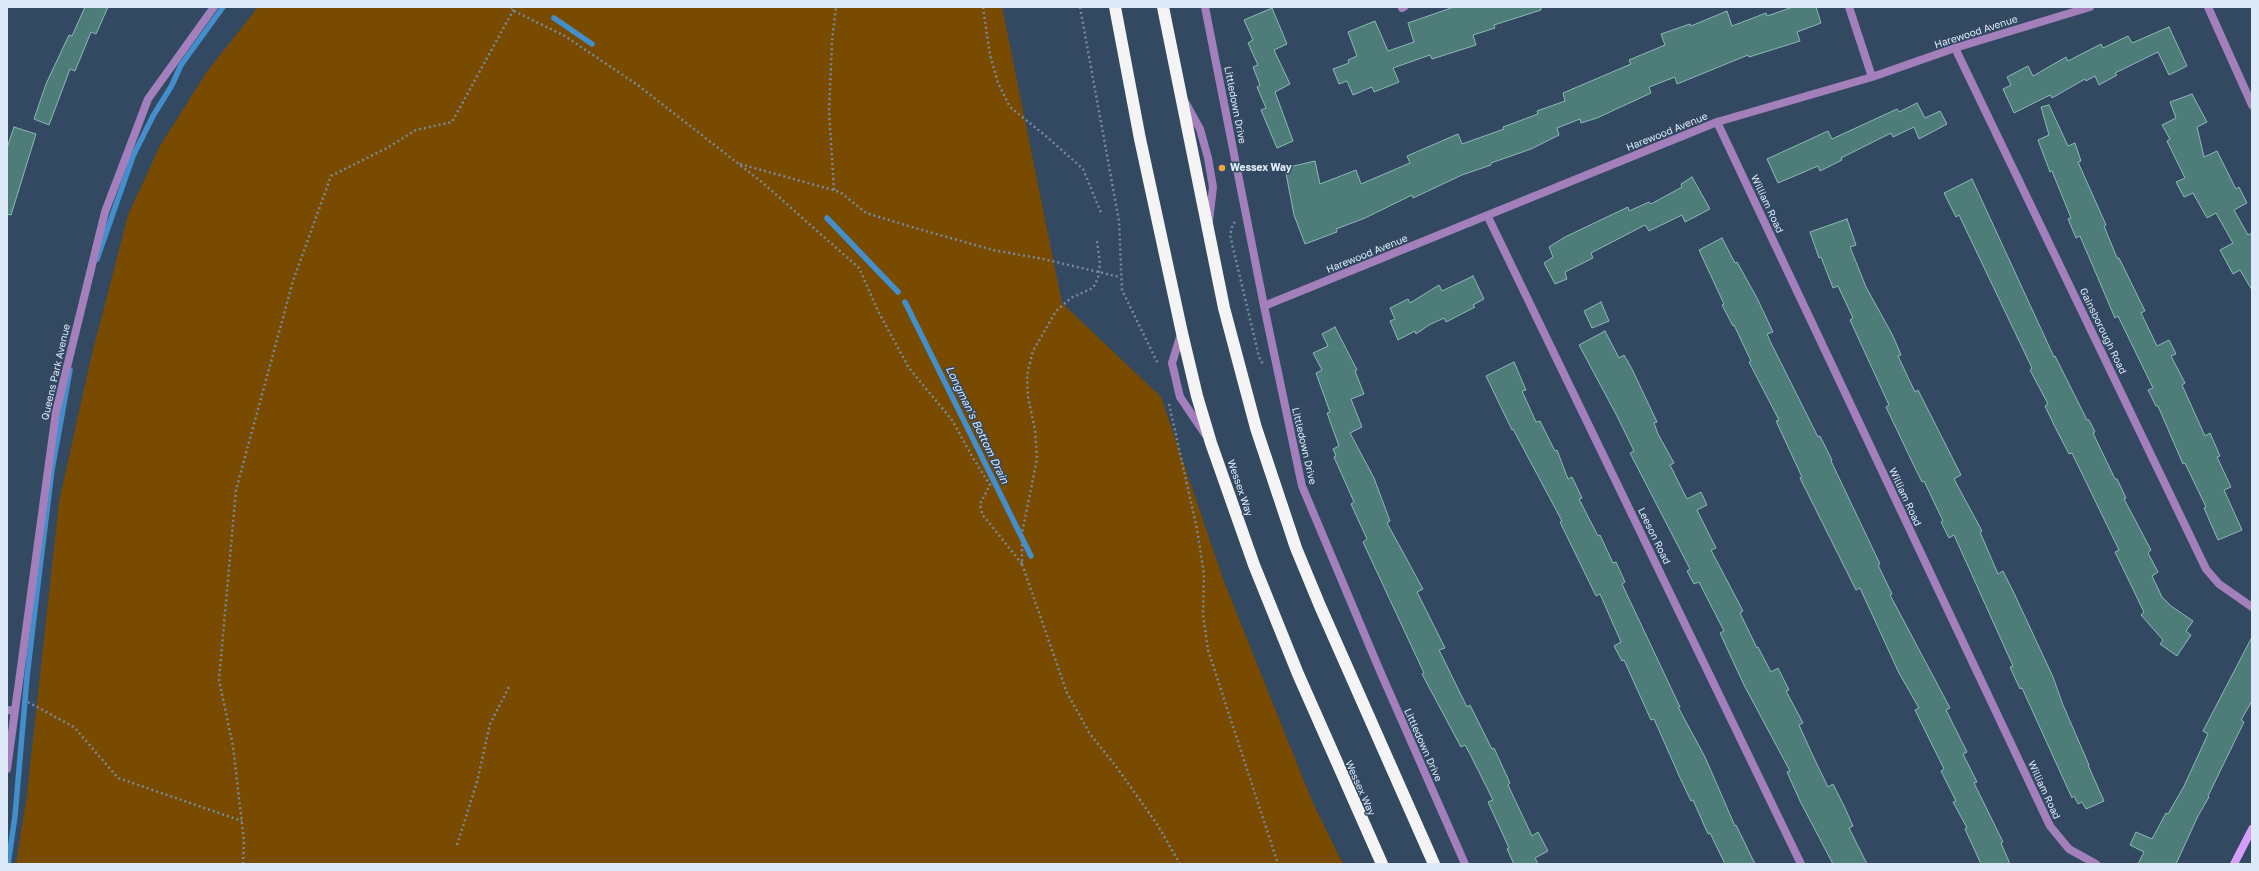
<!DOCTYPE html>
<style>
body{margin:0}
#map{position:relative;width:2259px;height:871px;overflow:hidden;background:#334962;font-family:"Golos Text",sans-serif}
canvas{display:block}
.frame{position:absolute;inset:0;border:8px solid #dceaf9;pointer-events:none}
</style>
<div id="map">
<canvas width="2259" height="871"></canvas>
<div class="frame"></div>
</div>
<script>
const g = document.querySelector('canvas').getContext('2d');
g.lineJoin = 'round';
function fillPath(path, color) { g.fillStyle = color; g.fill(path, 'evenodd'); }
const shape = rows => new Path2D(rows.map(r => 'M' + r).join(''));
function strokePath(path, color, width, dash) { g.strokeStyle = color; g.lineWidth = width; g.lineCap = dash ? 'butt' : 'round'; g.setLineDash(dash || []); g.stroke(path); }
function write(font, color, halo, rows, align = 'center') {
  g.font = font + ' "Golos Text",sans-serif'; g.lineWidth = 3; g.setLineDash([]); g.textBaseline = 'middle'; g.strokeStyle = halo; g.fillStyle = color; for (const [text, x, y, turn = 0] of rows) {
    g.save(); g.translate(x, y); g.rotate((+turn || 0) * Math.PI / 180); g.textAlign = isNaN(turn) ? turn : align; if (halo) g.strokeText(text, 0, 0); g.fillText(text, 0, 0); g.restore();
  }
}
fillPath(shape([
 [258,7,1002,7,1062,303,1161,397,1223,579,1312,801,1343,864,16,864,27,795,59,502,90,362,128,215,160,146,206,73]
]), '#784b00');
strokePath(shape([
 [554,18,592,44],
 [827,218,898,292],
 [97,259,133,156,153,116,172,85,181,65,223,7],
 [905,302,1031,556],
 [8,864,15,816,27,677,37,592,52,470,70,370]
]), '#428fcc', 5.5);
const building = shape([
 [85,7,108,7,96,34,91,32,75,71,70,69,49,125,34,119,46,84,69,35,72,36,85,7],
 [1454,7,1541,7,1541,10,1494,25,1495,28,1473,35,1476,45,1432,59,1430,55,1393,68,1399,82,1374,92,1372,87,1353,95,1347,81,1339,84,1333,69,1349,63,1348,60,1357,56,1348,32,1375,21,1388,51,1414,42,1408,23,1454,7],
 [1793,7,1816,7,1821,23,1797,32,1800,41,1749,57,1748,55,1677,84,1675,77,1649,87,1651,93,1597,118,1581,123,1580,119,1557,128,1559,135,1531,149,1491,163,1491,165,1462,175,1413,198,1412,195,1365,218,1336,229,1337,232,1305,244,1294,215,1285,168,1315,161,1320,184,1356,170,1361,184,1410,163,1407,156,1458,134,1462,144,1504,129,1503,127,1538,114,1537,111,1565,101,1563,93,1631,64,1629,60,1665,45,1661,34,1690,24,1691,26,1727,11,1732,26,1766,13,1767,16,1793,7],
 [1272,8,1287,44,1274,50,1290,84,1275,92,1293,141,1277,148,1261,110,1266,108,1257,87,1260,85,1253,67,1258,65,1248,43,1253,40,1244,20,1272,8],
 [2169,27,2187,66,2169,75,2158,52,2115,73,2117,75,2099,85,2095,76,2086,81,2085,79,2052,98,2050,95,2014,113,2003,89,2011,85,2007,77,2028,66,2033,76,2066,57,2068,61,2101,44,2103,48,2128,36,2132,43,2169,27],
 [2192,94,2207,122,2197,127,2204,157,2217,151,2236,189,2239,187,2247,203,2234,210,2248,235,2252,233,2252,290,2240,270,2233,274,2220,250,2233,243,2216,213,2207,218,2193,193,2184,197,2176,182,2185,178,2167,141,2170,139,2162,125,2176,118,2170,102,2192,94],
 [1917,103,1925,118,1940,111,1947,124,1919,139,1914,127,1893,137,1891,133,1841,158,1842,160,1820,171,1818,166,1778,183,1767,159,1828,131,1832,139,1897,109,1899,112,1917,103],
 [2049,105,2068,146,2075,143,2081,161,2078,162,2106,225,2104,226,2117,258,2119,258,2145,311,2141,313,2157,346,2169,340,2176,354,2171,356,2185,383,2182,385,2205,436,2210,433,2220,456,2217,457,2231,487,2224,490,2242,530,2218,540,2204,508,2206,507,2185,463,2183,464,2158,406,2156,406,2148,390,2153,388,2118,316,2115,318,2080,236,2076,238,2068,219,2071,218,2052,171,2050,172,2038,140,2049,135,2041,107,2049,105],
 [14,127,36,134,11,215,7,214,7,148,14,127],
 [1692,177,1710,209,1685,222,1682,215,1649,231,1645,225,1591,253,1593,258,1565,272,1567,279,1555,284,1544,263,1553,257,1549,247,1565,237,1628,207,1629,211,1649,202,1651,204,1682,187,1681,184,1692,177],
 [1972,179,2054,357,2055,356,2087,420,2089,420,2095,432,2093,433,2115,479,2117,479,2126,498,2124,499,2151,550,2148,553,2158,572,2152,576,2162,597,2171,606,2193,621,2186,631,2191,635,2177,656,2160,644,2163,640,2141,615,2144,612,2115,552,2119,550,2072,453,2069,454,2055,427,2045,406,2048,404,2030,370,2032,368,1959,215,1956,217,1944,193,1972,179],
 [1847,219,1856,245,1850,247,1866,287,1893,336,1901,355,1898,356,1915,392,1918,390,1961,475,1954,479,1982,531,1980,532,1998,574,2003,571,2013,591,2053,677,2063,705,2089,765,2088,765,2104,801,2086,809,2082,802,2078,804,2074,796,2072,798,2022,688,2020,689,2010,667,2013,666,1954,535,1949,538,1941,522,1943,521,1924,481,1922,482,1916,470,1886,407,1889,405,1850,320,1853,318,1838,286,1833,288,1821,257,1819,258,1810,232,1847,219],
 [1722,238,1735,263,1737,262,1757,298,1773,332,1767,334,1771,343,1818,437,1820,436,1832,460,1831,461,1880,564,1878,565,1892,594,1890,595,1950,708,1946,710,1967,752,1963,754,1977,782,1974,783,2003,842,2001,843,2010,864,1981,864,1965,829,1967,828,1953,802,1956,801,1941,771,1944,769,1915,710,1919,708,1899,673,1860,588,1856,590,1800,478,1802,477,1776,421,1779,420,1749,362,1751,361,1734,325,1733,326,1722,305,1724,304,1699,250,1722,238],
 [1473,276,1484,299,1473,305,1475,307,1446,322,1444,318,1429,325,1416,334,1415,331,1398,340,1390,321,1395,319,1390,308,1408,299,1410,303,1439,285,1442,291,1473,276],
 [1601,302,1609,321,1592,328,1584,311,1601,302],
 [1335,327,1357,370,1355,371,1364,394,1351,399,1362,427,1350,433,1374,478,1390,521,1387,523,1423,589,1417,592,1445,648,1439,650,1467,707,1470,705,1492,749,1494,748,1510,783,1508,785,1532,836,1538,832,1548,851,1535,858,1538,864,1514,864,1507,849,1509,848,1488,802,1493,800,1470,754,1465,745,1461,747,1422,674,1424,673,1363,542,1367,539,1351,504,1354,502,1334,457,1336,456,1333,449,1339,446,1327,413,1330,412,1316,373,1322,370,1313,353,1328,346,1322,334,1335,327],
 [1605,331,1619,358,1624,355,1632,369,1657,422,1654,423,1658,434,1674,463,1670,465,1687,499,1701,492,1707,505,1697,510,1716,548,1711,550,1743,611,1740,613,1757,648,1758,647,1771,672,1778,668,1789,690,1786,691,1803,723,1799,725,1813,756,1828,787,1833,784,1845,808,1853,826,1849,828,1867,864,1833,864,1800,801,1787,772,1790,771,1744,685,1720,633,1724,631,1699,582,1694,584,1687,571,1690,569,1630,453,1634,451,1617,416,1579,345,1605,331],
 [1514,362,1526,390,1522,391,1536,422,1540,421,1555,451,1557,450,1568,479,1572,477,1582,498,1579,499,1598,536,1600,535,1613,563,1616,562,1625,582,1622,584,1680,707,1678,707,1705,757,1735,826,1736,825,1755,864,1725,864,1710,833,1708,834,1693,800,1691,801,1681,780,1654,719,1651,720,1624,660,1622,661,1614,646,1621,642,1600,594,1596,596,1560,522,1562,521,1513,429,1512,430,1486,376,1514,362],
 [2252,637,2252,701,2241,720,2244,722,2208,796,2209,797,2198,816,2176,864,2138,864,2144,852,2130,845,2136,832,2152,839,2166,813,2168,814,2184,786,2208,734,2203,731,2252,637]
]);
fillPath(building, '#4e7c79');
strokePath(building, '#8bbab7', 1);
strokePath(shape([
 [511,7,514,11,565,36,639,86,763,183,859,268,878,311,909,368,952,420,973,458,990,485,980,504,982,514,1022,564],
 [983,7,990,55,998,83,1010,107,1047,137,1083,169,1102,215],
 [1080,7,1119,221,1122,290,1158,364],
 [740,164,840,192,866,213,915,228,993,250,1043,259,1120,277],
 [834,190,829,111,832,41,836,7],
 [1235,222,1233,224,1230,235,1259,357,1264,366],
 [1097,241,1100,264,1098,278,1093,288,1071,298,1056,311,1033,351,1027,375,1028,397,1035,430,1037,459,1022,533,1022,564,1067,693,1090,734,1115,765,1157,824,1180,864],
 [1169,404,1197,529,1204,574,1203,615,1208,650,1278,864],
 [28,702,74,727,118,778,242,821],
 [457,845,477,782,490,724,509,687],
 [243,864,244,841,233,746,219,680,236,490,293,281,331,176,387,148,416,130,452,122,515,7]
]), '#76899e', 2.5, [2, 3]);
strokePath(shape([
 [1185,102,1200,129,1208,158,1213,187,1209,221],
 [1181,334,1172,363,1180,397,1205,434]
]), '#a380bb', 8);
strokePath(shape([
 [1205,7,1264,306,1302,486,1380,671,1465,864],
 [1849,7,1872,77],
 [2208,7,2252,105],
 [1402,8,1404,7],
 [1955,48,2206,569,2219,584,2252,607],
 [1717,122,2050,826,2069,849,2096,864],
 [1488,217,1801,864],
 [1264,306,1717,122,1872,77,1955,48,2090,7],
 [7,710,15,711],
 [7,769,56,412,105,212,148,99,214,7]
]), '#a380bb', 8);
strokePath(shape([
 [2234,864,2252,829]
]), '#d79dfc', 8);
strokePath(shape([
 [1115,7,1140,139,1182,333,1197,396,1211,443,1254,565,1298,674,1382,864],
 [1163,7,1224,308,1256,428,1296,548,1320,606,1434,864]
]), '#f4f4f4', 12);
for (const [x, y, r, color] of [
 [1222,168,4,"#f0a63f"]
]) { const dot = new Path2D(); dot.arc(x, y, r, 0, 2 * Math.PI); g.fillStyle = color; g.fill(dot); strokePath(dot, '#334962', 1.5); }
write('10px', '#dceaf9', '#334962', [
 ["Harewood Avenue",1976,32,-18],
 ["Littledown Drive",1235,105,79],
 ["Harewood Avenue",1667,132,-22],
 ["William Road",1767,204,65],
 ["Harewood Avenue",1367,254,-22],
 ["Gainsborough Road",2103,331,64],
 ["Queens Park Avenue",56,372,-77],
 ["Littledown Drive",1304,446,77],
 ["Wessex Way",1240,488,71],
 ["William Road",1905,497,65],
 ["Leeson Road",1654,536,64],
 ["Littledown Drive",1423,745,66],
 ["Wessex Way",1360,788,66],
 ["William Road",2044,790,65]
]);
write('bold 10px', '#dceaf9', '#334962', [
 ["Wessex Way",1230,168]
], 'left');
write('italic 11px', '#d2e5fb', '#334962', [
 ["Longman's Bottom Drain",977,425,64]
]);
</script>
